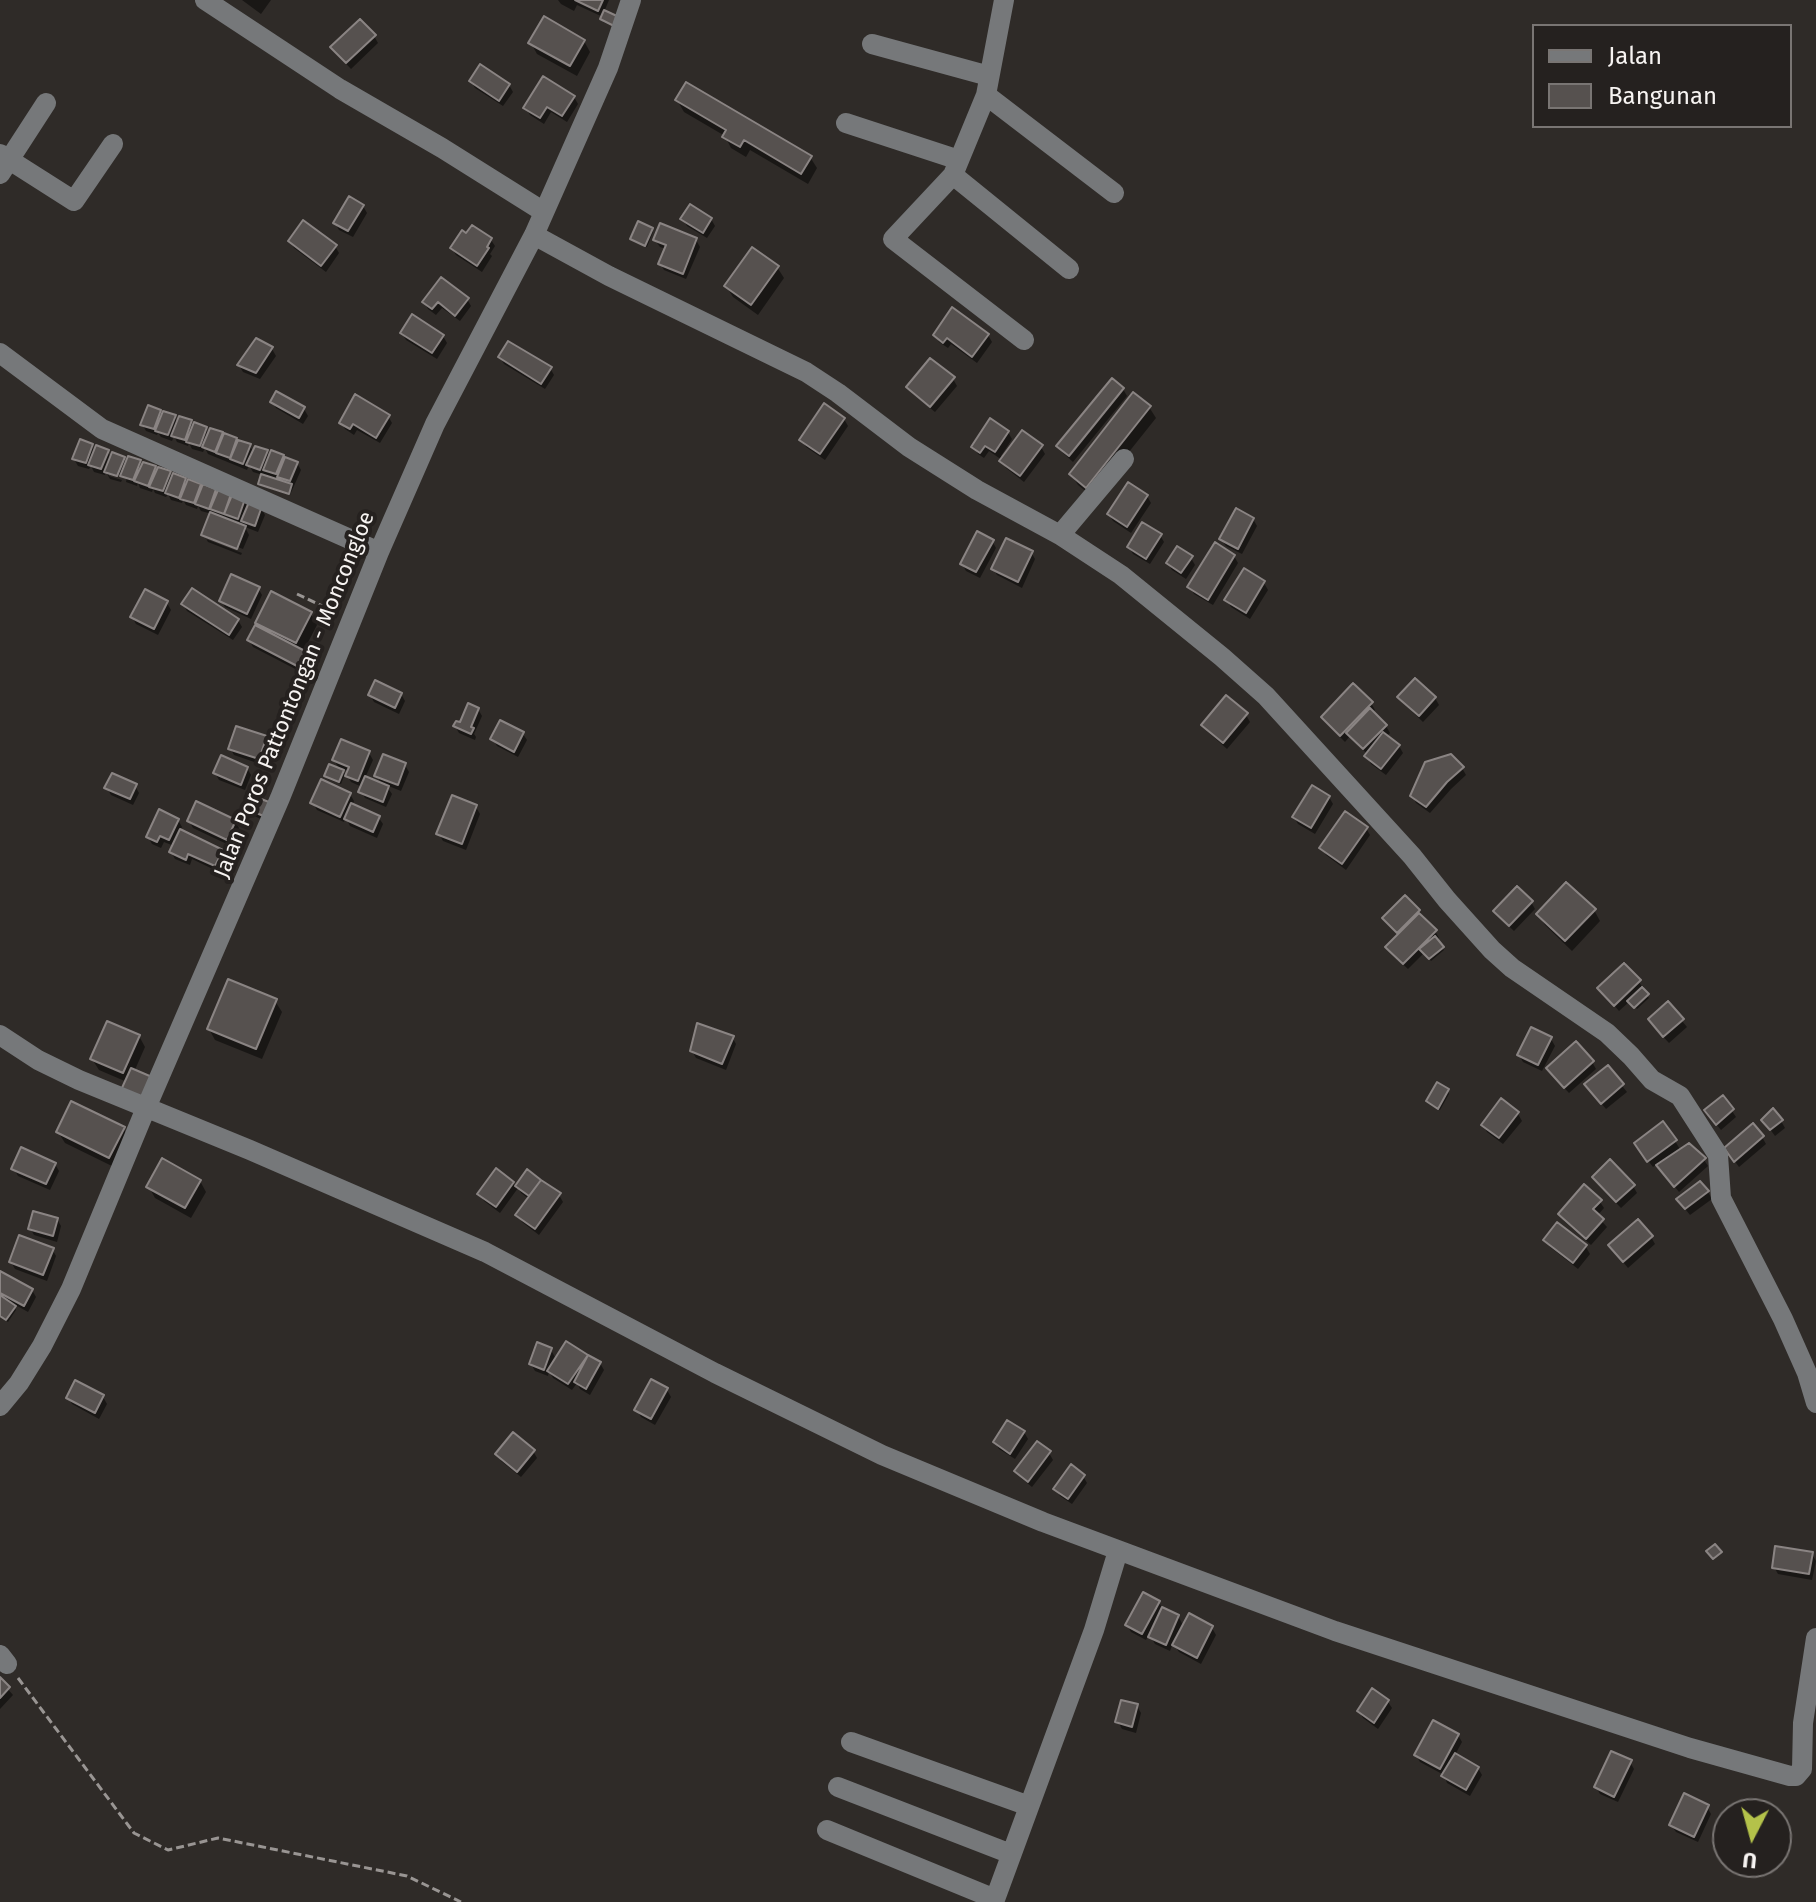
<!DOCTYPE html>
<style>
body{margin:0}
#map{position:relative;width:1816px;height:1902px;overflow:hidden;background:#2f2b28;font-family:"Fira Sans",sans-serif}
canvas{display:block}
.legend{position:absolute;left:1532px;top:24px;width:260px;height:104px;box-sizing:border-box;background:#25211f;border:2px solid #797573;margin:0;padding:10px 14px;list-style:none;font-size:24px;color:#f7f4f2}
.legend li{display:flex;align-items:center;gap:16px;height:40px}
.legend b{width:40px;border:2px solid #797573}
.north{position:absolute;left:1712px;top:1798px;width:80px;height:80px;box-sizing:border-box;background:#25211f;border:2px solid #797573;border-radius:50%;rotate:186deg;font-size:22px;font-weight:700;line-height:32px;text-align:center;color:#f7f4f2}
.north::after{content:'';display:block;margin:auto;width:28px;height:36px;background:#b4c24a;clip-path:polygon(50% 0,100% 100%,50% 72%,0 100%)}
</style>
<div id="map">
<canvas width="1816" height="1902"></canvas>
<ul class="legend">
<li><b style="height:10px;background:#76787a"></b>Jalan</li>
<li><b style="height:22px;background:#56514f"></b>Bangunan</li>
</ul>
<div class="north">U</div>
</div>
<script>
const g = document.querySelector('canvas').getContext('2d');
g.lineJoin = 'round';
function fillPath(path, color) { g.fillStyle = color; g.fill(path, 'evenodd'); }
const shape = rows => new Path2D(rows.map(r => 'M' + r).join(''));
function strokePath(path, color, width, dash) { g.strokeStyle = color; g.lineWidth = width; g.lineCap = dash ? 'butt' : 'round'; g.setLineDash(dash || []); g.stroke(path); }
function write(font, color, halo, rows, align = 'center') {
  g.font = font + ' "Fira Sans",sans-serif'; g.lineWidth = 8; g.setLineDash([]); g.textBaseline = 'middle'; g.strokeStyle = halo; g.fillStyle = color; for (const [text, x, y, turn = 0] of rows) {
    g.save(); g.translate(x, y); g.rotate((+turn || 0) * Math.PI / 180); g.textAlign = isNaN(turn) ? turn : align; if (halo) g.strokeText(text, 0, 0); g.fillText(text, 0, 0); g.restore();
  }
}
fillPath(shape([
 [242,0,271,0,261,14],
 [558,0,609,0,604,12,616,28,603,22,603,17,577,5,574,11,561,4],
 [374,36,378,43,351,69,337,54,333,47],
 [584,41,590,52,577,76,537,54,531,43],
 [471,81,509,85,513,92,503,106,475,88],
 [574,97,578,104,567,122,551,112,544,124,530,115,526,108],
 [677,100,810,157,817,168,808,184,750,150,746,157,731,148,725,136,684,112],
 [363,206,367,213,353,237,339,230,335,223],
 [683,219,711,219,715,226,707,238,687,226],
 [652,229,653,232,647,247,634,242,632,239],
 [491,240,495,246,490,254,492,256,482,272,456,255,452,248],
 [655,240,696,240,700,247,686,279,664,270,660,263,666,249,660,247],
 [290,241,335,246,339,253,326,272,294,248],
 [777,267,784,278,758,315,733,297,726,286],
 [467,299,471,306,460,321,442,308,436,315,428,309,424,302],
 [402,333,443,336,447,343,437,359,406,340],
 [935,335,988,335,992,342,977,363,951,344,948,348,939,342],
 [272,349,276,356,260,379,243,372,239,365],
 [500,357,550,368,554,375,545,389,504,364],
 [953,379,957,386,935,412,913,394,909,387],
 [1123,389,1127,396,1073,462,1063,453,1059,446],
 [272,402,304,409,308,416,303,424,276,408],
 [1149,407,1156,418,1093,497,1078,485,1071,474],
 [160,411,163,416,175,417,178,423,191,422,194,427,206,428,209,434,221,434,224,439,236,440,237,442,250,446,254,453,266,452,270,458,282,456,285,461,297,463,301,470,290,495,262,486,261,484,263,475,253,472,249,465,247,470,208,454,205,448,203,452,192,449,189,443,188,446,177,442,174,436,172,441,161,437,158,433,157,435,146,431,142,424],
 [388,416,392,423,380,443,357,430,354,435,345,429,341,423],
 [844,419,848,426,825,460,806,447,802,440],
 [1008,432,1012,439,1001,456,1004,458,1041,447,1045,454,1024,482,1006,468,1002,460,989,451,984,458,978,454,974,447],
 [92,445,95,452,107,451,111,458,124,458,127,464,139,462,142,467,154,468,157,473,169,473,173,479,185,479,188,485,200,485,203,491,215,491,218,496,219,492,244,501,249,509,261,508,265,515,258,532,245,527,249,535,243,549,206,535,206,539,242,553,241,555,208,542,204,535,212,514,201,511,198,506,197,509,186,505,183,500,182,503,171,500,168,494,166,497,155,493,153,489,152,492,140,488,138,483,137,486,126,482,127,477,109,471,109,476,122,480,121,482,110,479,106,472,105,475,94,472,91,466,89,469,78,466,74,459],
 [1147,496,1151,503,1131,533,1113,521,1109,514],
 [1253,519,1257,526,1242,554,1226,546,1221,539],
 [1160,535,1164,542,1150,564,1133,554,1129,547],
 [992,541,996,548,980,578,966,571,962,564],
 [1031,552,1035,559,1022,588,997,575,993,568],
 [1234,556,1238,563,1213,605,1194,594,1190,587],
 [1191,558,1195,565,1186,579,1172,570,1168,563],
 [1264,583,1268,590,1250,619,1231,607,1227,600],
 [258,588,262,595,251,619,225,607,221,600],
 [167,603,171,610,158,635,136,624,132,617],
 [183,604,238,620,242,627,233,640,187,611],
 [311,614,317,625,303,652,308,660,301,672,253,647,249,640,262,631,257,623],
 [401,694,405,701,399,714,374,702,370,695],
 [1400,698,1435,698,1439,705,1423,722,1404,704],
 [1371,703,1375,710,1372,713,1386,726,1390,733,1386,737,1399,746,1403,753,1386,775,1371,764,1367,757,1368,755,1350,736,1345,742,1327,724,1323,718],
 [478,709,482,716,474,734,476,737,475,740,459,733,455,726],
 [1246,715,1250,722,1227,749,1208,732,1204,725],
 [523,734,527,740,518,757,497,746,493,739],
 [266,738,270,745,263,765,234,755,230,748],
 [369,753,373,760,365,778,382,785,377,776,405,765,409,772,401,791,386,785,392,794,386,807,365,798,361,791,362,787,351,782,347,775,349,772,341,768,345,774,341,784,328,779,326,776,340,770,334,760],
 [247,768,251,775,245,790,219,780,215,773],
 [1462,768,1466,775,1451,789,1430,813,1416,803,1412,795],
 [135,786,139,793,133,805,111,795,107,788],
 [350,794,354,801,352,806,379,818,383,824,377,838,350,826,346,818,344,822,317,810,313,803],
 [252,797,272,824,252,815,248,808],
 [1329,797,1333,804,1315,834,1298,824,1294,817],
 [476,807,480,814,466,850,443,841,439,834],
 [178,820,182,827,180,831,222,851,226,858,219,872,192,859,190,865,175,859,171,852,174,846,164,842,161,848,152,844,148,837],
 [189,821,235,821,239,828,231,846,193,828],
 [1366,828,1370,835,1346,870,1326,855,1322,848],
 [1531,902,1535,909,1514,931,1500,918,1496,911],
 [1594,910,1600,921,1572,951,1545,925,1538,914],
 [1418,911,1422,918,1435,931,1439,938,1436,941,1444,950,1431,961,1424,953,1408,969,1392,954,1388,947,1399,936,1384,918],
 [1624,966,1639,982,1643,988,1642,990,1649,998,1637,1009,1630,1001,1619,1011,1600,989],
 [275,1001,282,1012,262,1059,215,1040,209,1029],
 [1668,1004,1687,1027,1669,1043,1654,1027],
 [139,1036,145,1047,134,1072,127,1082,99,1070,92,1059],
 [732,1037,736,1044,726,1070,696,1058,692,1051],
 [1551,1039,1555,1046,1542,1071,1523,1062,1519,1055],
 [1592,1062,1596,1069,1569,1093,1552,1075],
 [1607,1067,1627,1092,1606,1109,1591,1091],
 [1448,1091,1449,1094,1440,1110,1430,1104,1428,1101],
 [1732,1111,1736,1117,1721,1130,1710,1117],
 [1518,1114,1522,1121,1503,1144,1487,1132,1483,1125],
 [1764,1121,1781,1121,1785,1128,1775,1136],
 [123,1128,130,1140,116,1168,65,1143,58,1132],
 [1762,1137,1766,1144,1739,1167,1731,1156],
 [1675,1141,1681,1151,1689,1146,1704,1160,1708,1166,1679,1192,1657,1164,1653,1167,1640,1150],
 [55,1164,59,1171,50,1190,18,1176,14,1169],
 [527,1172,559,1195,563,1202,539,1235,522,1222,518,1215,529,1199,521,1193,518,1188,500,1213,484,1201,480,1194,513,1183,516,1188],
 [1594,1177,1633,1186,1637,1193,1621,1208,1598,1184],
 [200,1181,206,1192,191,1218,155,1198,149,1187],
 [1708,1192,1712,1199,1690,1215,1678,1200],
 [1600,1202,1604,1208,1597,1216,1607,1227,1591,1245,1564,1221,1560,1214],
 [57,1219,61,1226,57,1242,34,1235,30,1228],
 [1557,1225,1586,1247,1590,1254,1578,1269,1550,1247,1546,1240],
 [1651,1237,1655,1244,1628,1268,1610,1246],
 [52,1249,56,1256,47,1281,15,1269,11,1262],
 [0,1273,32,1290,36,1297,28,1312,12,1303,16,1310,8,1322,0,1316],
 [567,1344,600,1363,604,1370,590,1395,580,1389,577,1383,572,1390,553,1378,549,1371,548,1376,535,1371,531,1364,551,1350,556,1359],
 [667,1390,671,1397,655,1425,641,1417,637,1410],
 [68,1397,103,1397,107,1404,99,1419,72,1404],
 [1024,1432,1028,1439,1015,1459,999,1449,995,1442],
 [533,1451,537,1458,521,1477,501,1461,497,1454],
 [1049,1453,1053,1460,1032,1487,1021,1478,1017,1471],
 [1083,1476,1087,1483,1072,1504,1060,1496,1056,1489],
 [1812,1554,1816,1561,1812,1580,1778,1574,1774,1567],
 [1159,1602,1163,1610,1178,1616,1184,1627,1212,1628,1216,1635,1201,1664,1179,1652,1173,1643,1170,1651,1155,1644,1149,1634,1146,1640,1131,1632,1127,1625],
 [0,1680,13,1695,0,1709],
 [1388,1702,1392,1708,1378,1729,1363,1718,1359,1711],
 [1137,1706,1141,1713,1136,1733,1122,1729,1118,1722],
 [1458,1735,1462,1742,1455,1755,1478,1768,1482,1775,1470,1796,1447,1783,1444,1775,1420,1762,1416,1755],
 [1630,1762,1634,1769,1618,1802,1600,1794,1596,1787],
 [1707,1807,1711,1814,1698,1842,1676,1832,1671,1825]
]), '#0007');
const building = shape([
 [575,0,603,0,598,11,575,0],
 [604,10,619,17,614,26,600,19,604,10],
 [544,16,585,40,570,66,528,43,544,16],
 [360,19,376,35,346,63,330,47,360,19],
 [480,64,510,84,499,101,469,81,480,64],
 [543,76,575,96,562,116,547,107,540,118,523,108,543,76],
 [686,82,812,156,801,174,744,140,740,147,722,137,726,130,675,100,686,82],
 [349,196,364,205,348,231,333,223,349,196],
 [690,204,712,218,703,233,680,219,690,204],
 [303,220,337,245,321,266,288,241,303,220],
 [638,221,653,228,645,246,630,239,638,221],
 [660,223,697,238,683,274,658,264,666,245,653,240,660,223],
 [472,225,492,238,487,247,489,248,477,266,450,248,462,230,466,233,472,225],
 [752,247,779,266,751,305,724,286,752,247],
 [441,277,469,298,455,316,438,302,432,309,422,302,441,277],
 [952,307,989,334,972,357,947,338,943,343,933,335,952,307],
 [412,314,444,335,432,353,400,333,412,314],
 [256,338,273,347,256,373,237,365,256,338],
 [508,341,552,367,541,384,498,357,508,341],
 [930,358,955,377,930,407,906,387,930,358],
 [1112,378,1124,388,1069,456,1056,446,1112,378],
 [276,391,305,407,299,418,270,402,276,391],
 [1133,392,1151,406,1086,488,1069,474,1133,392],
 [355,394,390,415,376,438,353,424,350,429,339,423,355,394],
 [824,403,845,418,820,454,799,440,824,403],
 [148,405,161,410,154,429,140,425,148,405],
 [163,411,176,415,168,435,155,431,163,411],
 [179,416,192,420,185,440,171,436,179,416],
 [990,418,1009,431,995,452,985,446,980,453,971,447,990,418],
 [194,422,207,427,200,446,186,442,194,422],
 [210,428,223,432,215,452,202,447,210,428],
 [1022,430,1043,445,1020,476,999,461,1022,430],
 [224,433,237,438,230,458,216,453,224,433],
 [80,439,93,444,86,463,72,459,80,439],
 [238,440,251,444,243,464,230,459,238,440],
 [96,445,109,450,101,469,88,465,96,445],
 [255,446,268,450,260,470,246,465,255,446],
 [271,450,284,455,276,474,263,470,271,450],
 [112,452,125,457,117,476,104,472,112,452],
 [128,456,141,460,133,480,120,476,128,456],
 [285,457,298,462,290,481,277,477,285,457],
 [143,462,156,466,148,486,134,481,143,462],
 [158,467,171,471,163,491,149,487,158,467],
 [173,473,186,478,179,498,165,493,173,473],
 [261,474,292,484,289,494,258,484,261,474],
 [188,479,201,484,194,503,180,499,188,479],
 [1128,482,1148,495,1127,527,1107,514,1128,482],
 [203,484,216,489,209,509,195,504,203,484],
 [218,490,231,494,224,514,210,509,218,490],
 [232,495,245,499,238,519,224,514,232,495],
 [249,502,262,506,255,526,241,521,249,502],
 [1236,508,1254,518,1238,549,1219,539,1236,508],
 [210,512,246,526,237,549,201,535,210,512],
 [1142,522,1162,534,1146,559,1127,547,1142,522],
 [977,531,994,540,976,572,960,564,977,531],
 [1006,538,1033,551,1018,582,991,569,1006,538],
 [1215,542,1235,555,1208,600,1187,587,1215,542],
 [1177,546,1193,556,1181,573,1166,563,1177,546],
 [1244,568,1265,581,1246,613,1224,600,1244,568],
 [231,574,260,587,247,614,219,601,231,574],
 [192,588,239,619,229,635,181,604,192,588],
 [145,589,168,601,154,629,130,617,145,589],
 [271,591,312,612,296,643,255,623,271,591],
 [255,625,305,651,297,666,247,640,255,625],
 [1415,678,1436,697,1419,716,1397,697,1415,678],
 [375,680,402,693,395,708,368,695,375,680],
 [1353,683,1373,702,1340,736,1321,717,1353,683],
 [1226,695,1248,713,1223,743,1201,725,1226,695],
 [468,703,479,708,471,727,474,728,471,734,453,726,456,721,460,722,468,703],
 [1370,708,1387,725,1363,749,1346,733,1370,708],
 [500,720,524,732,514,752,490,739,500,720],
 [236,726,267,736,259,759,228,749,236,726],
 [1383,732,1400,745,1381,769,1364,756,1383,732],
 [341,739,370,751,358,781,345,776,349,767,332,760,341,739],
 [383,754,406,763,398,785,374,776,383,754],
 [1451,754,1464,767,1447,782,1426,807,1410,796,1425,762,1451,754],
 [221,755,248,767,241,785,213,773,221,755],
 [329,764,344,770,339,782,324,776,329,764],
 [112,773,137,784,130,799,104,788,112,773],
 [365,776,389,786,383,802,358,792,365,776],
 [321,779,351,793,340,817,310,803,321,779],
 [1312,785,1330,796,1311,828,1292,817,1312,785],
 [251,795,274,804,268,818,245,808,251,795],
 [452,795,477,805,462,844,436,834,452,795],
 [196,801,236,820,227,840,187,821,196,801],
 [351,803,380,816,373,832,344,819,351,803],
 [159,809,179,819,169,840,160,836,157,842,146,837,159,809],
 [1345,811,1368,827,1342,864,1319,848,1345,811],
 [180,829,223,850,215,866,188,854,186,860,169,852,180,829],
 [1566,882,1596,909,1565,941,1536,914,1566,882],
 [1517,886,1533,901,1509,926,1493,911,1517,886],
 [1405,895,1420,910,1397,933,1382,918,1405,895],
 [1419,913,1437,930,1403,964,1385,947,1419,913],
 [1435,936,1444,947,1429,959,1419,949,1435,936],
 [1624,963,1641,980,1614,1006,1597,988,1624,963],
 [228,979,277,999,256,1049,207,1029,228,979],
 [1642,987,1649,994,1634,1008,1627,1001,1642,987],
 [1668,1001,1684,1019,1663,1037,1648,1019,1668,1001],
 [107,1021,140,1035,123,1073,90,1059,107,1021],
 [697,1023,734,1036,722,1064,690,1051,697,1023],
 [1531,1027,1552,1037,1538,1065,1517,1055,1531,1027],
 [1576,1041,1594,1061,1564,1088,1546,1068,1576,1041],
 [1608,1065,1624,1084,1601,1104,1584,1084,1608,1065],
 [131,1068,152,1077,143,1098,121,1090,131,1068],
 [1437,1082,1449,1089,1438,1109,1426,1101,1437,1082],
 [1723,1095,1734,1109,1716,1125,1704,1110,1723,1095],
 [1501,1098,1519,1112,1499,1138,1481,1125,1501,1098],
 [71,1101,125,1127,109,1158,56,1132,71,1101],
 [1773,1108,1783,1120,1770,1130,1761,1120,1773,1108],
 [1663,1121,1677,1140,1647,1162,1634,1143,1663,1121],
 [1753,1123,1764,1136,1734,1162,1724,1148,1753,1123],
 [1689,1143,1706,1158,1674,1187,1656,1165,1689,1143],
 [21,1147,56,1163,46,1184,11,1169,21,1147],
 [162,1158,201,1180,185,1208,146,1187,162,1158],
 [1610,1159,1635,1185,1616,1202,1592,1177,1610,1159],
 [496,1168,514,1182,496,1207,477,1194,496,1168],
 [527,1169,541,1180,529,1196,515,1186,527,1169],
 [541,1180,561,1193,535,1229,515,1215,541,1180],
 [1700,1181,1709,1191,1685,1209,1676,1199,1700,1181],
 [1584,1184,1602,1200,1593,1209,1604,1219,1586,1239,1558,1214,1584,1184],
 [33,1211,58,1218,53,1236,28,1229,33,1211],
 [1638,1219,1653,1236,1623,1262,1608,1245,1638,1219],
 [1557,1222,1587,1245,1573,1263,1543,1240,1557,1222],
 [19,1235,54,1248,43,1275,9,1262,19,1235],
 [0,1271,33,1289,24,1306,0,1293,0,1271],
 [0,1295,16,1306,6,1320,0,1316,0,1295],
 [566,1341,588,1355,568,1384,547,1371,566,1341],
 [537,1342,552,1348,544,1370,529,1364,537,1342],
 [588,1355,601,1362,586,1389,574,1382,588,1355],
 [651,1379,668,1388,651,1419,634,1410,651,1379],
 [75,1380,104,1395,95,1413,66,1398,75,1380],
 [1007,1420,1025,1431,1010,1454,993,1442,1007,1420],
 [513,1432,535,1450,517,1472,495,1454,513,1432],
 [1037,1441,1051,1451,1028,1482,1014,1471,1037,1441],
 [1071,1464,1085,1475,1068,1499,1053,1489,1071,1464],
 [1715,1544,1722,1552,1713,1559,1706,1551,1715,1544],
 [1775,1546,1813,1552,1809,1574,1772,1568,1775,1546],
 [1143,1592,1160,1601,1142,1634,1125,1625,1143,1592],
 [1162,1607,1179,1615,1166,1645,1148,1637,1162,1607],
 [1189,1613,1213,1626,1197,1658,1172,1645,1189,1613],
 [0,1677,10,1687,0,1698,0,1677],
 [1372,1688,1389,1700,1374,1723,1357,1711,1372,1688],
 [1121,1700,1138,1704,1132,1727,1115,1722,1121,1700],
 [1433,1720,1459,1734,1440,1769,1414,1755,1433,1720],
 [1611,1751,1632,1760,1614,1797,1594,1787,1611,1751],
 [1455,1753,1479,1767,1466,1790,1441,1776,1455,1753],
 [1684,1793,1709,1805,1694,1837,1669,1825,1684,1793]
]);
fillPath(building, '#56514f');
strokePath(building, '#8a8483', 2);
strokePath(shape([
 [297,594,333,611],
 [18,1678,134,1833,168,1850,218,1838,407,1876,461,1902]
]), '#999593', 3, [8, 4]);
strokePath(shape([
 [205,0,340,89,442,148,544,212],
 [1004,0,986,95,1114,193],
 [872,44,989,76],
 [986,95,953,175,1069,269],
 [846,123,959,160],
 [0,154,74,201,113,144],
 [0,174,46,103],
 [953,175,893,239,1024,340],
 [534,235,609,276,806,372,838,393,909,447,977,490,1060,535,1121,575,1222,657,1266,696,1412,856,1447,900,1492,950,1512,968,1607,1033,1631,1056,1652,1080,1680,1096,1718,1155,1721,1198,1783,1319,1807,1373,1816,1403],
 [0,353,102,429,379,552],
 [1060,535,1124,459],
 [0,1035,38,1060,79,1080,250,1150,485,1252,715,1373,882,1455,1043,1522,1335,1631,1690,1748,1790,1776,1796,1776,1802,1769,1803,1723,1816,1638],
 [0,1406,19,1383,42,1346,71,1289,146,1108,280,798,379,552,435,424,534,235,608,68,631,0],
 [0,1655,7,1664],
 [851,1742,1029,1806],
 [838,1787,1011,1854],
 [827,1830,995,1899],
 [994,1902,1094,1630,1118,1551]
]), '#76787a', 20);
write('22px', '#f7f4f2', '#25211f', [
 ["Jalan Poros Pattontongan - Moncongloe",295,695,-68]
]);
</script>
